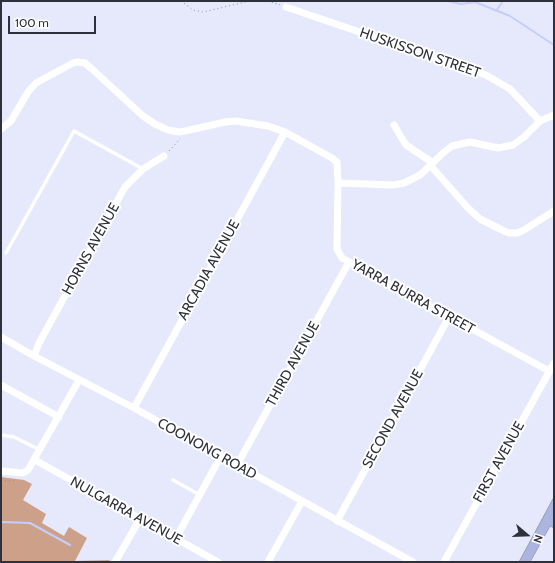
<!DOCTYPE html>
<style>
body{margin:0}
#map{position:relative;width:555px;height:563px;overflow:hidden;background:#e5e9fb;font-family:Cabin,sans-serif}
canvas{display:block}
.frame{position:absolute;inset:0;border:2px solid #2e303b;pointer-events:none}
.north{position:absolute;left:507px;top:515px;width:40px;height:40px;-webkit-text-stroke:3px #fff;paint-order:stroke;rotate:109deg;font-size:11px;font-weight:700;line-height:16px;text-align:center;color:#2e303b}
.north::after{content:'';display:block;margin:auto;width:14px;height:18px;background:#2e303b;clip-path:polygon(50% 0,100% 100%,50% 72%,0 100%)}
.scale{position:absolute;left:8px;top:16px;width:88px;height:18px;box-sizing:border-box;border:2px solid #2e303b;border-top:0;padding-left:5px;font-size:12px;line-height:14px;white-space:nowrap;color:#2e303b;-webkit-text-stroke:3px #fff;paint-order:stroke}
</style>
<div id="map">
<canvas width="555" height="563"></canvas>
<div class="frame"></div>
<div class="north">N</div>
<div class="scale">100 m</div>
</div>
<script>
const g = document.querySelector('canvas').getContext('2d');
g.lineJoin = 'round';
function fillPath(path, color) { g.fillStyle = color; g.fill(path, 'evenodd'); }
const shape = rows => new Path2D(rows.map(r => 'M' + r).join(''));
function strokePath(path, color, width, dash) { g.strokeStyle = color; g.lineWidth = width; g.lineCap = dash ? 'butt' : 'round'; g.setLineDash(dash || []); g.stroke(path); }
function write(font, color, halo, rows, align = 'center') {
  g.font = font + ' Cabin,sans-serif'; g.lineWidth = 4; g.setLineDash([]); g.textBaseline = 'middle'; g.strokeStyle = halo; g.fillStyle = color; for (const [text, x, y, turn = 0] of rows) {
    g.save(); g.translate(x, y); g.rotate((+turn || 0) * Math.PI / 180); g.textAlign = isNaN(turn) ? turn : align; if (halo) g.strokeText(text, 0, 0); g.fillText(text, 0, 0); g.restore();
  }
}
fillPath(shape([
 [1,477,24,480,32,484,23,500,46,514,42,523,64,536,69,527,87,538,75,561,110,560,108,562,1,562]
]), '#cda189');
strokePath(shape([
 [448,1,461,4,475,2,510,16,554,45],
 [496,11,503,1],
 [1,522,30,523,70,545]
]), '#c5cefb', 2);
const building = shape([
 [554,497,554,528,550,526,530,562,519,562,554,497]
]);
fillPath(building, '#acb4e0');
strokePath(building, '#989eba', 1);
strokePath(shape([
 [181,1,193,10,203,12,250,1],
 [268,1,280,5],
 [169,151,180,139],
 [1,480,13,481,15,478],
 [1,558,9,562]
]), '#8b8e9d', 1, [1, 3]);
strokePath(shape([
 [6,253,74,131,143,169],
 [1,435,14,437,40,450],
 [173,480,200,495]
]), '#fff', 3.5);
strokePath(shape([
 [286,7,486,75,510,89,540,121],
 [394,125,406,145,433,163],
 [1,129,11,121,28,92,36,83,73,63,77,62,85,63,92,69,143,116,155,124,168,130,179,132,185,131,225,122,236,121,268,126,285,132,332,158,337,162,338,183,337,249,342,258,549,371],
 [430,165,468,208,480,219,504,231,509,233,517,233,524,230,554,211],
 [338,183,393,185,404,183,420,175,443,153,452,146,470,142,498,148,513,145,524,137,540,121,554,115],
 [1,337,34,356,134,408,413,562],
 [34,356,39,343,125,187,143,169,164,156],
 [1,385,59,417],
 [134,408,285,132],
 [35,460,218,562],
 [237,465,349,262],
 [1,471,23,473,28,470,79,380],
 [337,521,449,317],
 [176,538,221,456],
 [115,562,140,519],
 [268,562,302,501],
 [444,562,554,363]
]), '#fff', 7);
write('14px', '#2e303b', '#fff', [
 ["HUSKISSON STREET",420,53,19],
 ["HORNS AVENUE",91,249,-61],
 ["ARCADIA AVENUE",209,270,-61],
 ["YARRA BURRA STREET",413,297,29],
 ["THIRD AVENUE",293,364,-61],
 ["SECOND AVENUE",393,419,-61],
 ["COONONG ROAD",207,449,29],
 ["FIRST AVENUE",499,462,-61],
 ["NULGARRA AVENUE",126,511,29]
]);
</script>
